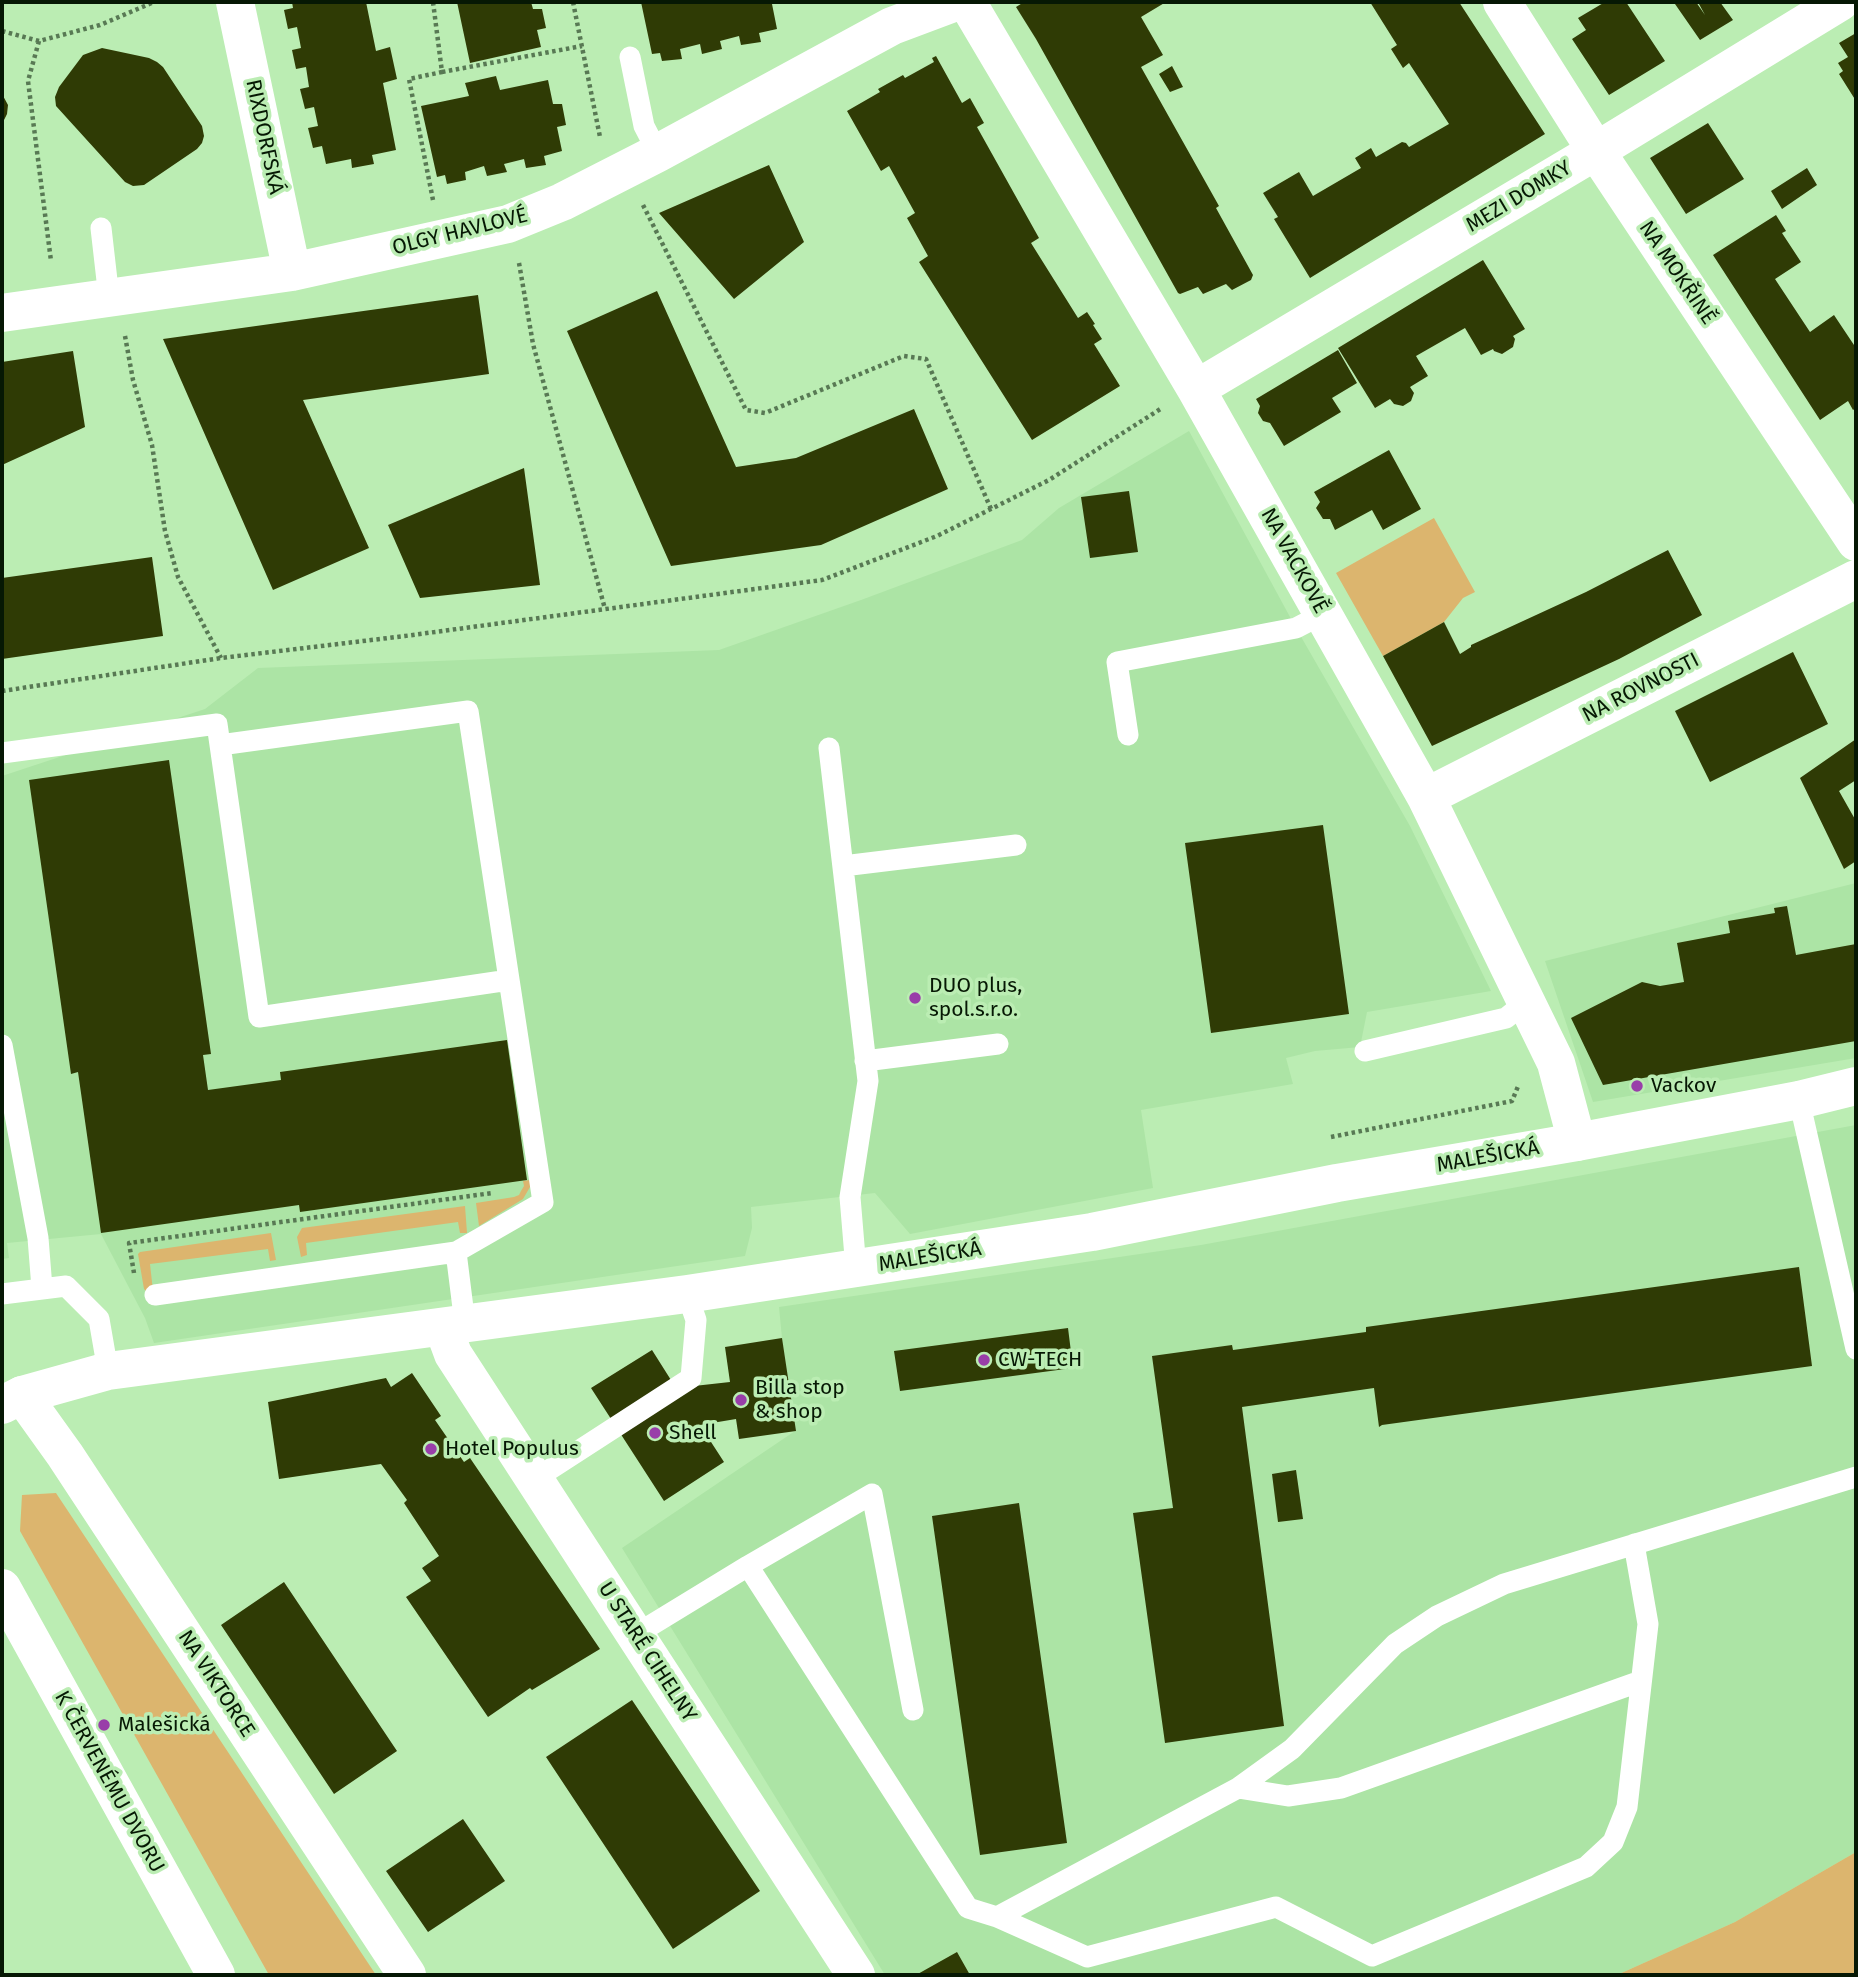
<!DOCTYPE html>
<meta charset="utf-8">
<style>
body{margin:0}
#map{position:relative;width:1858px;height:1977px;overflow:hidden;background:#bbedb3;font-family:"Fira Sans",sans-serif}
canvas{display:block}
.frame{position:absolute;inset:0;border:4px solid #061804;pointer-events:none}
</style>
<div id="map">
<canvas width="1858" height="1977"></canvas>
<div class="frame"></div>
</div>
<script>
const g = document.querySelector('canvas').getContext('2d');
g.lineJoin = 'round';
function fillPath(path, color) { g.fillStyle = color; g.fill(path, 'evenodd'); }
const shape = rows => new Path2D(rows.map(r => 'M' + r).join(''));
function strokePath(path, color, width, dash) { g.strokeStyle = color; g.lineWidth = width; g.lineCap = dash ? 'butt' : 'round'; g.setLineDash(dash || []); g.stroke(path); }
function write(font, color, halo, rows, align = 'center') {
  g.font = font + ' "Fira Sans",sans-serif'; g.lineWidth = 7; g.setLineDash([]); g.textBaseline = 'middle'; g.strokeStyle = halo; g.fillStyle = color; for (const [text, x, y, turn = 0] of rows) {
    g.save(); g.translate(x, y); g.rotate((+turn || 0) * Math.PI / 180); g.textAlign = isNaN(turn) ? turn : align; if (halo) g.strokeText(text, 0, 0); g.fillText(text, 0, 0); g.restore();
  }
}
fillPath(shape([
 [1189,431,1296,628,1410,826,1491,991,1367,1012,1360,1047,1315,1051,1286,1058,1293,1084,1141,1110,1153,1188,910,1234,875,1193,751,1207,752,1228,745,1256,154,1343,145,1318,101,1234,7,1243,9,1258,2,1259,2,776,205,709,258,668,719,650,861,600,1022,540,1059,508],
 [1856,883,1856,1058,1593,1102,1545,961],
 [1856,1125,1856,1852,1735,1922,1617,1975,885,1975,622,1548,795,1431,782,1338,779,1307,1201,1245]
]), '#ace4a5');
fillPath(shape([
 [1434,518,1475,592,1463,598,1444,622,1383,656,1336,573],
 [530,1180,530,1187,523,1199,479,1226,476,1203,514,1197,519,1195,521,1191,524,1186,523,1181],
 [465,1206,467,1233,460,1233,458,1222,306,1243,307,1255,301,1257,297,1237,302,1228],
 [271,1233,276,1260,270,1261,268,1249,150,1264,153,1291,147,1292,144,1289,138,1254,140,1252],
 [56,1493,376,1975,269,1975,20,1531,22,1495],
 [1856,1852,1856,1975,1617,1975,1735,1922]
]), '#dcb56e');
fillPath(shape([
 [292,2,366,2,376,51,390,47,397,79,383,83,396,150,372,155,374,164,352,168,351,159,326,164,322,146,313,148,308,128,318,126,314,107,305,109,300,89,309,87,306,67,296,69,292,50,301,48,297,27,288,29,284,10,293,8],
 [457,2,531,2,533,9,542,9,546,28,537,30,541,47,470,63],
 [641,2,777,2,772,4,777,29,759,33,761,42,741,45,739,36,720,41,722,49,702,54,700,44,680,49,682,59,662,61,660,53,652,54],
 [1024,2,1166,2,1141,17,1163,55,1141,67,1219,206,1216,208,1253,275,1251,280,1232,290,1226,284,1203,294,1198,287,1180,294,1178,293,1036,39,1016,7],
 [1370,2,1459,2,1545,134,1310,278,1274,219,1278,217,1263,193,1299,172,1313,196,1361,168,1355,158,1371,148,1376,157,1402,142,1406,143,1409,147,1449,124,1409,63,1403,68,1391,49,1397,45],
 [1605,2,1626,2,1665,61,1609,95,1572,39,1586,30,1578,18],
 [1679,2,1696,2,1705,15,1699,4,1702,2,1720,2,1733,20,1700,40,1675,4],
 [1856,33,1856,101,1839,74,1843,71,1838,63,1848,57,1839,43],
 [102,48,149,58,157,62,163,67,202,126,204,136,202,143,197,149,144,185,133,186,125,182,56,106,55,97,59,87,83,55],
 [936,56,962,103,970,98,984,123,977,127,1039,238,1031,243,1078,318,1087,312,1095,324,1093,325,1102,339,1094,344,1120,386,1032,440,919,262,928,256,907,218,915,213,889,166,881,171,847,111,880,92,878,89,903,75,905,78,934,62,932,58],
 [1172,66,1183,87,1170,92,1159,74],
 [496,76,500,90,548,80,553,104,562,104,566,125,557,127,562,151,544,156,546,165,526,168,524,159,504,164,507,172,487,176,484,166,465,172,466,180,447,184,445,175,437,177,421,106,469,96,465,83],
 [2,94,8,105,7,114,2,124],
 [1708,123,1744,179,1686,214,1650,158],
 [769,165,804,242,734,299,659,213],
 [1807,168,1817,185,1782,209,1771,191],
 [1776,215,1786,231,1782,233,1801,262,1775,279,1810,332,1834,315,1856,348,1856,408,1853,410,1848,401,1820,420,1713,255],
 [1483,260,1525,329,1513,336,1515,339,1513,347,1502,354,1494,351,1493,349,1481,355,1465,328,1416,356,1428,376,1410,387,1414,393,1411,401,1403,406,1394,404,1390,399,1375,408,1338,348],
 [657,291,736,467,796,458,914,409,948,489,821,545,671,566,567,331],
 [478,295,489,374,303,400,369,548,273,590,163,339],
 [1338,350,1357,383,1332,398,1341,412,1284,446,1270,423,1263,421,1258,413,1260,406,1256,399],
 [73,351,85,427,2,465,2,362],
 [1389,450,1421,509,1383,530,1372,510,1335,530,1330,519,1323,519,1316,508,1320,502,1314,492],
 [524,468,540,585,420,598,388,525],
 [1129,491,1138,552,1090,558,1081,497],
 [1668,550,1702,615,1619,659,1432,746,1383,656,1444,622,1460,654,1471,647,1471,645,1586,592],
 [152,557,163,636,2,659,2,578],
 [1793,652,1828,724,1710,782,1675,711],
 [1856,739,1856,780,1839,791,1856,821,1856,861,1844,869,1800,778],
 [169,760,211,1054,203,1055,208,1090,281,1080,280,1072,507,1040,527,1180,300,1212,299,1205,101,1233,78,1072,71,1074,29,780],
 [1323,825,1349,1014,1211,1033,1185,843],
 [1787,906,1796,955,1856,944,1856,1041,1603,1085,1571,1018,1642,982,1660,986,1684,982,1677,943,1730,933,1728,921,1775,913,1774,908],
 [1799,1267,1812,1366,1382,1425,1379,1427,1374,1388,1242,1407,1284,1726,1165,1743,1133,1513,1173,1508,1152,1356,1232,1345,1233,1350,1366,1332,1366,1327],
 [1068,1328,1073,1368,900,1391,894,1351],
 [782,1338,796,1431,739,1439,736,1419,700,1425,724,1462,664,1501,591,1388,652,1350,676,1388,730,1382,725,1347],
 [412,1373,441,1416,435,1420,464,1462,470,1458,600,1649,532,1690,530,1688,488,1717,406,1597,431,1581,422,1568,439,1556,404,1503,407,1500,381,1464,279,1479,268,1402,386,1378,391,1387],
 [1296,1470,1303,1519,1278,1522,1272,1474],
 [1019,1503,1067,1843,980,1855,932,1516],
 [284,1582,397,1751,334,1794,221,1625],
 [632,1700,760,1891,673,1949,546,1757],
 [463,1819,505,1881,428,1932,386,1871],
 [957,1952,970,1975,916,1975]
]), '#2f3b05');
strokePath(shape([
 [573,2,600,137],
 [2,31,39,41,100,25,154,2],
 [39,41,28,81,51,261],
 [442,72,582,46],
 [433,200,409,79,442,72,433,2],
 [643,205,746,410,765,413,904,356,926,359,991,509],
 [519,263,533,344,605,609],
 [125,336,133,380,152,445,165,531,178,577,221,658],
 [2,691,221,658,405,636,822,580,937,536,1049,480,1162,408],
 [1331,1137,1512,1101,1519,1084],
 [134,1273,129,1243,492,1193]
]), '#587954', 4.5, [3.5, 3.5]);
strokePath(shape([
 [630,57,644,126,658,153],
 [101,228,109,298],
 [1128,735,1117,662,1296,628,1323,614],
 [220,745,468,711,543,1202,456,1252],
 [829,748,868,1081,850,1197,856,1269],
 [2,753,217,724,259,1017,509,980],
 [843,866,1016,845],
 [2,1045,38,1238,42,1288],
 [1365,1051,1506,1018,1526,1002],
 [865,1061,998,1044],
 [1799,1100,1856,1349],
 [2,1294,66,1286,99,1319,108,1371],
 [155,1295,456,1252,465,1324],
 [535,1479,691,1378,696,1320,687,1294],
 [748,1566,968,1908,997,1917,1087,1957,1276,1907,1372,1956,1586,1867,1613,1842,1627,1807,1648,1624,1634,1544],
 [635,1635,748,1566,872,1494,913,1710],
 [1238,1788,1288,1796,1341,1788,1641,1681],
 [997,1917,1238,1788,1292,1749,1395,1644,1437,1616,1504,1584,1856,1477]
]), '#fff', 21);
strokePath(shape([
 [235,2,292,272],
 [967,2,1196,389,1426,797,1556,1063,1577,1142],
 [1502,2,1596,151,1856,542],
 [2,313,292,272,508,224,562,202,658,153,892,26,956,2],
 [1196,389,1596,151,1840,2],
 [1426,797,1856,579],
 [443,1327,453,1354,856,1975],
 [22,1395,65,1455,407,1975]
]), '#fff', 38);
strokePath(shape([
 [2,1405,22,1395,108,1371,687,1294,1092,1232,1337,1183,1577,1142,1799,1100,1856,1086],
 [2,1588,216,1975]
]), '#fff', 38);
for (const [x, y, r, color] of [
 [915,998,7,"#993ea9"],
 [1637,1086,7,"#993ea9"],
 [984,1360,7,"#993ea9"],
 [741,1400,7,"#993ea9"],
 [655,1433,7,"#993ea9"],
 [431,1449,7,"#993ea9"],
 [104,1725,7,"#993ea9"]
]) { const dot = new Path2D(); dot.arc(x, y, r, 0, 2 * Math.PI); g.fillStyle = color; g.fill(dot); strokePath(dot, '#bbedb3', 2.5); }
write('21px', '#061804', '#bbedb3', [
 ["RIXDORFSKÁ",264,137,78],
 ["MEZI DOMKY",1519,197,-31],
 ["OLGY HAVLOVÉ",460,232,-14],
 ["NA MOKŘINĚ",1677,273,56],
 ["NA VACKOVĚ",1294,561,61],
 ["NA ROVNOSTI",1641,688,-27],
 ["MALEŠICKÁ",1488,1157,-10],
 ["MALEŠICKÁ",930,1257,-9],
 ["U STARÉ CIHELNY",647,1652,57],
 ["NA VIKTORCE",216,1684,57],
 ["K ČERVENÉMU DVORU",109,1782,61]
]);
write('21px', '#061804', '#bbedb3', [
 ["DUO plus,",929,986],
 ["spol.s.r.o.",929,1010],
 ["Vackov",1651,1086],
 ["CW-TECH",998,1360],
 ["Billa stop",755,1388],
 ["& shop",755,1412],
 ["Shell",669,1433],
 ["Hotel Populus",445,1449],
 ["Malešická",118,1725]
], 'left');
</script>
